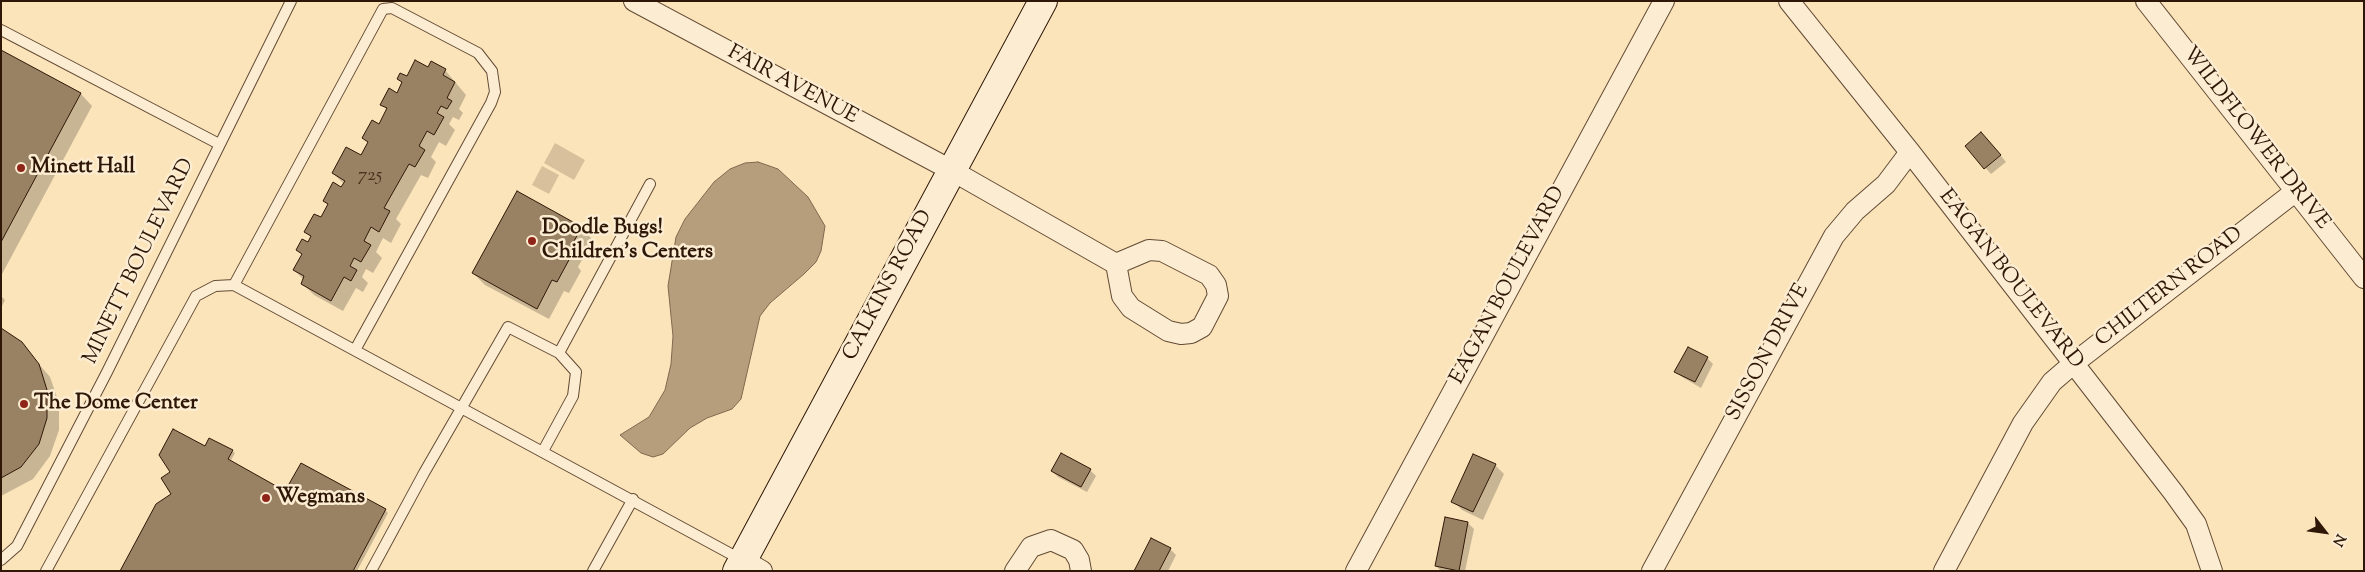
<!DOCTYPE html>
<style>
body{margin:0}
#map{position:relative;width:2365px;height:572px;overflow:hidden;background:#fbe3ba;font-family:"Sorts Mill Goudy",serif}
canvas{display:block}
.frame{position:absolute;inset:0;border:2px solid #2f1707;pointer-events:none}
.north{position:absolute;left:2300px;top:507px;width:50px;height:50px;-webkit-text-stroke:4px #fcedd2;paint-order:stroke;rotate:120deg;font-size:14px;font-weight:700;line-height:20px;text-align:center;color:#2f1707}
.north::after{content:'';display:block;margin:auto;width:18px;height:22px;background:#2f1707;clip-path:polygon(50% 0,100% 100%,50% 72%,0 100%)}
</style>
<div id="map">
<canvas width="2365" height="572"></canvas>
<div class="frame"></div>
<div class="north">N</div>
</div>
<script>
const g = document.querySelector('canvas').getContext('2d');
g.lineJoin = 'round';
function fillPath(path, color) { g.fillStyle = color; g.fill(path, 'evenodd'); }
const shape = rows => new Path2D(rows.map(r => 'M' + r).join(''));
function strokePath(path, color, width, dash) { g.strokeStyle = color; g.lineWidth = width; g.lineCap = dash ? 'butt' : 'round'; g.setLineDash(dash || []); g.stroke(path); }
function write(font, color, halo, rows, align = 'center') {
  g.font = font + ' "Sorts Mill Goudy",serif'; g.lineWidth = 5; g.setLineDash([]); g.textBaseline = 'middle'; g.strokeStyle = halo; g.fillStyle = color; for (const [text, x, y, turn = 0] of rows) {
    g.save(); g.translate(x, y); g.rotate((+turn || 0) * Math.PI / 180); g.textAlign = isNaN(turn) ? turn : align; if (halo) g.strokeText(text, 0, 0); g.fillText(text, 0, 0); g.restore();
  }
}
fillPath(shape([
 [555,143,585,160,574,180,544,163],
 [542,166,559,175,549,194,532,185]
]), '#d8c09c');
const water = shape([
 [758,162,778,169,808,197,825,226,821,251,816,262,804,274,770,303,760,316,741,399,732,409,707,418,690,428,663,454,653,457,641,453,620,435,649,417,665,390,671,364,673,336,668,286,676,237,685,219,714,182,730,169,745,163,758,162]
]);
fillPath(water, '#b69e7d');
strokePath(water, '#80684e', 1);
fillPath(shape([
 [1,52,81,94,92,106,1,276],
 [428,68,445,70,466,95,459,109,463,113,459,120,453,117,449,124,455,130,446,146,439,142,431,157,436,162,428,178,421,175,396,219,401,224,391,243,383,238,376,252,382,258,373,273,366,269,362,277,368,283,363,292,356,288,343,311,314,295,302,283,304,280,294,270,303,255,297,250,309,244,311,238,306,232,322,219,329,205,324,201,344,184,333,173,362,156,369,143,363,138,379,125,387,110,382,104,397,94,403,84,398,79,407,78],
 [1987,139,2006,162,1991,174,1966,146],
 [581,228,593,240,578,267,581,271,569,293,564,291,549,319,485,285,473,273],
 [1,296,5,300,1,308],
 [1,330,21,343,50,377,59,403,59,430,50,456,33,479,1,496],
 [1707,358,1713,364,1701,388,1682,377,1676,371],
 [206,448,232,451,235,453,230,462,286,493,385,510,388,513,357,571,122,571],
 [1495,465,1504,474,1483,520,1462,510,1453,501],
 [1090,470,1096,476,1087,492,1058,477,1052,471],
 [1468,523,1474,529,1465,571,1441,571,1436,566],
 [1170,549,1176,555,1168,571,1135,571]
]), '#0003');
const building = shape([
 [1,50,81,93,1,242,1,50],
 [415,60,428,67,431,61,446,69,443,75,455,82,447,98,452,101,447,109,441,106,437,113,444,117,434,135,427,131,419,146,425,150,415,167,409,164,384,208,390,211,379,232,371,227,364,241,371,245,361,262,354,258,350,266,357,270,351,281,344,277,331,301,301,284,304,276,293,270,302,254,296,250,302,239,308,242,311,236,304,232,314,214,321,217,328,204,323,201,333,182,341,187,345,181,332,173,346,147,361,155,368,142,362,138,372,120,379,124,387,108,380,105,389,88,397,93,402,82,397,79,400,73,407,76,415,60],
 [1981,132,2001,155,1984,169,1965,146,1981,132],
 [517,191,582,227,566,255,570,258,557,282,552,280,537,309,472,273,517,191],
 [1,328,22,342,39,364,47,390,47,418,39,444,21,467,1,478,1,328],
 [1688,347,1708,357,1695,382,1674,372,1688,347],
 [173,429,205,446,209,438,233,450,228,459,285,491,301,463,386,509,353,571,120,571,156,504,171,494,161,478,170,472,159,455,173,429],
 [1061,453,1091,469,1081,487,1051,471,1061,453],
 [1473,454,1496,464,1473,512,1451,502,1473,454],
 [1445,517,1468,522,1459,571,1435,566,1445,517],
 [1151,538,1171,548,1159,571,1134,571,1151,538]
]);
fillPath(building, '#998164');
strokePath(building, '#2f1707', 1);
const lane = shape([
 [1,30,219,144],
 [234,285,383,9,392,8,478,53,492,71,495,92,491,103,355,350],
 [559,353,650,184],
 [1,560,17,546,107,372,291,1],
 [46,571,196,296,215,286,234,285,742,560],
 [371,571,424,473,508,327,559,353,576,372,573,396,543,451],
 [593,571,633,499]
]);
const street = shape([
 [634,1,951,170,1116,264,1122,296,1131,308,1168,331,1181,334,1191,333,1202,327,1218,296,1216,285,1209,275,1162,251,1149,250,1116,264],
 [1789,1,1910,152,2173,492,2196,524,2212,571],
 [2146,1,2364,278],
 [743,560,762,571],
 [1015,571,1031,547,1051,540,1073,550,1079,560,1081,571],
 [1356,571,1664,1],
 [1652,571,1834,236,1855,211,1886,184,1910,152],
 [1944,571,2023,423,2052,382,2074,363,2296,191]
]);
const secondary = shape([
 [737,571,1043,1]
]);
strokePath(lane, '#624a34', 12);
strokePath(street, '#624a34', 22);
strokePath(secondary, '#2f1707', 30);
strokePath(lane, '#fcedd2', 10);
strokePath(street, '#fcedd2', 20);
strokePath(secondary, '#fcedd2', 28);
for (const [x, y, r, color] of [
 [21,168,5,"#8f2418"],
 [532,241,5,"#8f2418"],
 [24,404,5,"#8f2418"],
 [266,498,5,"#8f2418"]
]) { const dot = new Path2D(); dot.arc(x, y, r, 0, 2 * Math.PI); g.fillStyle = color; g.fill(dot); strokePath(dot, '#fcedd2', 2); }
write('19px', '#4a321e', null, [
 ["725",370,177]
]);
write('21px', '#2f1707', '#fcedd2', [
 ["FAIR AVENUE",792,86,28],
 ["WILDFLOWER DRIVE",2255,139,52],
 ["MINETT BOULEVARD",140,262,-64],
 ["EAGAN BOULEVARD",2010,280,52],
 ["CALKINS ROAD",889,286,-62],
 ["EAGAN BOULEVARD",1509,286,-62],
 ["CHILTERN ROAD",2170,288,-38],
 ["SISSON DRIVE",1769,353,-62]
]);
write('bold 21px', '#2f1707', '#fcedd2', [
 ["Minett Hall",31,168],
 ["Doodle Bugs!",542,229],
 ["Children's Centers",542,253],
 ["The Dome Center",34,404],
 ["Wegmans",276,498]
], 'left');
</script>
